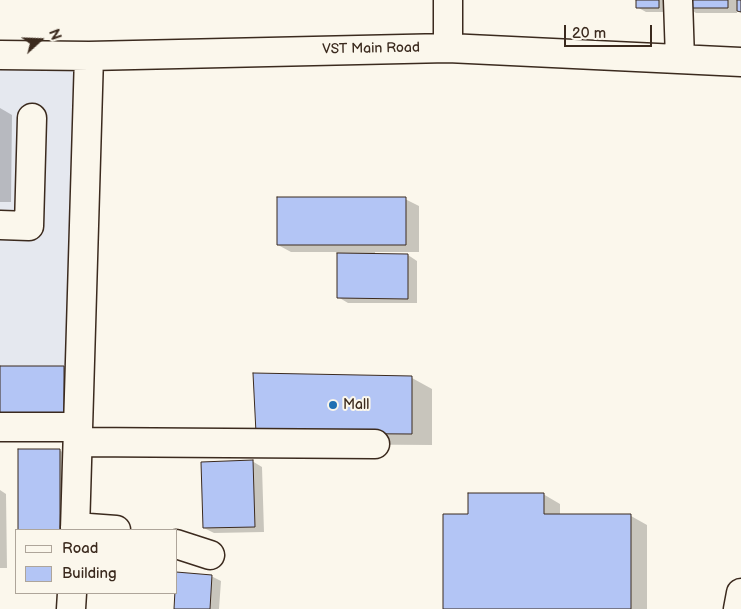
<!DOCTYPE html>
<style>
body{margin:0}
#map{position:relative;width:741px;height:609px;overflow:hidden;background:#fbf7ec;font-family:"Balsamiq Sans",sans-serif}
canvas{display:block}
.legend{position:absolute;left:15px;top:529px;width:162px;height:65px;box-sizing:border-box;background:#fbf7ec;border:1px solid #aea59a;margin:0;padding:6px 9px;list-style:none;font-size:15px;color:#3b2a1e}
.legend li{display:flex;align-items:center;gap:10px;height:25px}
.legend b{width:25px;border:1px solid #aea59a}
.north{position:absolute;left:15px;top:15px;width:50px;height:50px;-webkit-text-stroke:4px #fbf7ec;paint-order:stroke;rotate:70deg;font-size:14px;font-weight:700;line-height:20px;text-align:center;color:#3b2a1e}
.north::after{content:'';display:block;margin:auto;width:18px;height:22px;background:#3b2a1e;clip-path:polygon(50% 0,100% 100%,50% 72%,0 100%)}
.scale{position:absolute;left:564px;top:25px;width:88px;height:22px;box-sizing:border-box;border:2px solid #3b2a1e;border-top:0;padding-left:6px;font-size:15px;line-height:18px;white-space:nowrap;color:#3b2a1e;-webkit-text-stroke:4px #fbf7ec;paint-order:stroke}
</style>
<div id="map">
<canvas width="741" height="609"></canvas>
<ul class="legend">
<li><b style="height:6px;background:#fbf7ec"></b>Road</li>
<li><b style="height:14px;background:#b3c5f5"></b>Building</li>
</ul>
<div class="north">N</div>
<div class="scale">20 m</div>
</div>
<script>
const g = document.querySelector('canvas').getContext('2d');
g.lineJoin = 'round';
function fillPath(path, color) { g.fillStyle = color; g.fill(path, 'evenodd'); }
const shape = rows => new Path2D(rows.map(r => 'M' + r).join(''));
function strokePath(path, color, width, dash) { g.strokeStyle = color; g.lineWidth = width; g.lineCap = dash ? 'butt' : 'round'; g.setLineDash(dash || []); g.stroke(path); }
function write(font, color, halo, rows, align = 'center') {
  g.font = font + ' "Balsamiq Sans",sans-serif'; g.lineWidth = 4; g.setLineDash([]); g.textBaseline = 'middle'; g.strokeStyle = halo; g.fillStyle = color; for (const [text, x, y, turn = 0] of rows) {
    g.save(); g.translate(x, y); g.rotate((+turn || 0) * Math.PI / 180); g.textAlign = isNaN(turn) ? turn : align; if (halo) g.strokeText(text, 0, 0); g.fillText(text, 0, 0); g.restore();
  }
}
fillPath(shape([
 [0,55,82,56,80,374,0,374]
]), '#e5e8ef');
fillPath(shape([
 [637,0,668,0,668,12,646,12,637,7],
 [686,0,741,0,741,12,737,10,737,13,696,13,686,7],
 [0,108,12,115,11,202,0,202],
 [405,199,419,206,419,252,375,252,375,255,408,255,417,261,417,303,348,303,338,297,338,252,291,252,278,245],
 [0,367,63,367,79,377,80,429],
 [412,378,432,389,432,445,277,444],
 [19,450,59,450,73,458,73,530,20,530],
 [252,461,262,467,264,532,214,533,204,528],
 [0,490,6,494,7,568,0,568],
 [543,494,560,504,560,515,631,516,647,525,647,609,444,609,469,515],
 [211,576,221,581,219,609,175,609]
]), '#0003');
const building = shape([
 [636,0,659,0,659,8,636,8,636,0],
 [685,0,728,0,728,8,685,8,685,0],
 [737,0,741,0,741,12,737,11,737,0],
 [277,197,406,197,406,245,277,245,277,197],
 [337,253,408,254,408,299,337,298,337,253],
 [0,366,64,366,64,420,0,420,0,366],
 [253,373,412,376,412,434,256,433,253,373],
 [18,449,60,449,60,530,18,530,18,449],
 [253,460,255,527,203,528,201,462,253,460],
 [468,493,544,493,544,514,631,514,631,609,443,609,443,514,468,514,468,493],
 [176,572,212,575,210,609,174,609,176,572]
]);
fillPath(building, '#b3c5f5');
strokePath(building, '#3b2a1e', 1);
const minor = shape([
 [678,0,680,59],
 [448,48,448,0],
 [0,55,89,56,448,48,741,62],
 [0,225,29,226,32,118],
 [0,427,78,427],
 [79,442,375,444],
 [75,527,116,530],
 [75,530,89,56],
 [176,544,210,555],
 [71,609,72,593],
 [738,609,741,593]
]);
strokePath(minor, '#3b2a1e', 31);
strokePath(minor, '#fbf7ec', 28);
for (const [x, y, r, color] of [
 [333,405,5,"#1f6fb2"]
]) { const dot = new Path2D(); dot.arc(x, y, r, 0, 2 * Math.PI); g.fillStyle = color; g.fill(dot); strokePath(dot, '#fbf7ec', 2); }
write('14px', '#3b2a1e', '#fbf7ec', [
 ["VST Main Road",371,49,-1]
]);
write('14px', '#3b2a1e', '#fbf7ec', [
 ["Mall",343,405]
], 'left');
</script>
